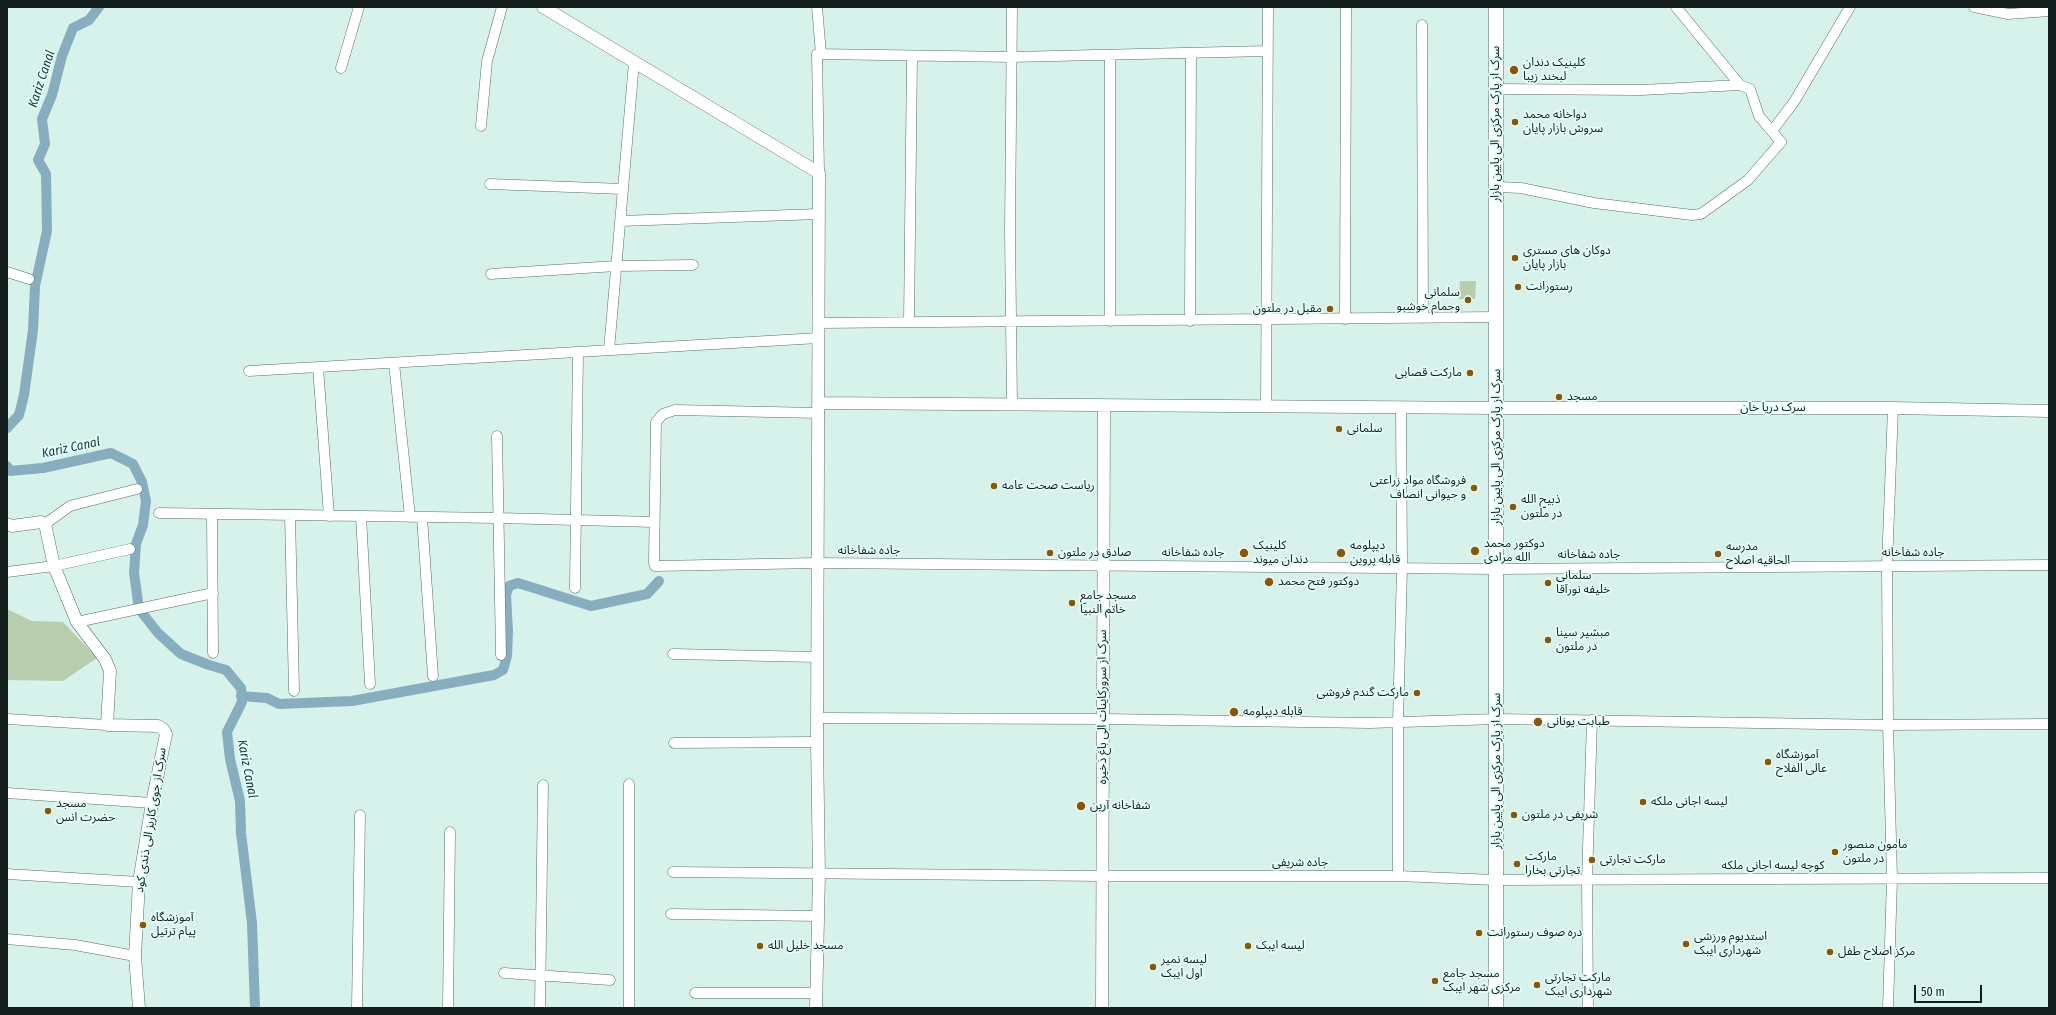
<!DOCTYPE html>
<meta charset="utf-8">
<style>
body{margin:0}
#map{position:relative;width:2056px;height:1015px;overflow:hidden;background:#d7f1eb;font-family:"Fira Sans Condensed",sans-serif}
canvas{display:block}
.frame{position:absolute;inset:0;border:8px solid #131d1b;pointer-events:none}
.scale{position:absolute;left:1914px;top:985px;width:68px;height:18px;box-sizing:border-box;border:2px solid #131d1b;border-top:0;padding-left:5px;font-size:12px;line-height:14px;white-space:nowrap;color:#131d1b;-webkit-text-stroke:3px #e4fff8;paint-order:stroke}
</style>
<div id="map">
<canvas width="2056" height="1015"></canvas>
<div class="frame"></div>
<div class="scale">50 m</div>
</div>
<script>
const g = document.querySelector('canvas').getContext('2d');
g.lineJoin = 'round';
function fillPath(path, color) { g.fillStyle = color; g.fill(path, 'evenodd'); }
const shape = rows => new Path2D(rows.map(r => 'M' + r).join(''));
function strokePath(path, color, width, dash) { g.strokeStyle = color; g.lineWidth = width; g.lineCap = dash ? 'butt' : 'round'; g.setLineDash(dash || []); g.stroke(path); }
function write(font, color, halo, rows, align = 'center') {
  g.font = font + ' "Fira Sans Condensed","Noto Sans Arabic",sans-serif'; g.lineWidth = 3.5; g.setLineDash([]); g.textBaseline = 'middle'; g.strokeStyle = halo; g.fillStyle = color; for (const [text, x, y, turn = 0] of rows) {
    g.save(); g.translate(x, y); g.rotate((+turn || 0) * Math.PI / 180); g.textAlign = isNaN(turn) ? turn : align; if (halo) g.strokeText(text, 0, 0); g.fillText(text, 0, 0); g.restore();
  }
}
fillPath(shape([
 [1460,281,1476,281,1475,299,1459,299],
 [7,609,32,621,63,622,97,658,63,681,7,680]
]), '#b8cdae');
strokePath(shape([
 [7,428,19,415,24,395,33,330,35,286,47,231,46,174,38,160,45,144,42,119,52,95,62,56,73,28,89,20,99,7],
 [7,466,10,471,43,468,111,453,133,464,142,482,146,501,143,525,136,544,134,573,139,609,158,633,181,654,209,665,226,670,241,688,242,702,227,732,230,759,240,801,241,833,252,923,255,1008],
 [241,696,267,698,279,704,352,701,494,675,503,670,507,656,508,631,506,595,509,586,518,583,591,606,647,594,659,581]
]), '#86aebf', 10);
const minor = shape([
 [817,7,821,54],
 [1012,7,1010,231,1012,405],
 [1974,7,2008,14,2049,11],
 [1422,25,1423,318],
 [341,68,359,7],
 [1496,89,1641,90,1740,85],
 [481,126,487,61,502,7],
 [1772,131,1794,102,1850,7],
 [819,173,817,54,1011,57,1268,51],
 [490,184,623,189],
 [1497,187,1521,188,1594,203,1692,215,1701,214,1748,180,1781,142,1759,116,1750,89,1740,85,1676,7],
 [620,221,819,214],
 [7,272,29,279],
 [491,274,616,266,693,265],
 [1345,319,1346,7],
 [1110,321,1110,55],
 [1190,321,1191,53],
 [909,322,912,56],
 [819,323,1497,317],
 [609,350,634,62],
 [394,363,410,517],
 [318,367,329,516],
 [249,371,819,338],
 [1266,406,1268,7],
 [819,413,675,410,663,414,656,422,654,563,655,566,817,563,1497,569,2049,565],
 [497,436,501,655],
 [159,513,498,518,654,522],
 [212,514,213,653],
 [290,515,294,691],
 [361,516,370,684],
 [422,517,433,676],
 [45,524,70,506,137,489],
 [7,572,54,566,130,549],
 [575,588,578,352],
 [77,622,213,593],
 [673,654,817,657],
 [817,718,1103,719,1370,723,1497,719,1888,725,2049,724],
 [7,719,107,725],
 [674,743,817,742],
 [629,784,629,1008],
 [7,793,152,803],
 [673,872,1103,876,1398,876,1496,880,2049,878],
 [7,874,139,882],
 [1398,876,1398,722,1402,568,1401,408],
 [671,914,818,916],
 [7,939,75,945,135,956],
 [504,973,610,980],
 [695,993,816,993],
 [357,1008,360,815],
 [448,1008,450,832],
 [540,1008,543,785],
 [1588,1008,1587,880,1592,720],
 [1888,1008,1892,879,1888,725,1887,566,1893,408]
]);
const tertiary = shape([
 [543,7,819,173,817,742,819,874,816,1008],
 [819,403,1497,408,1893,408,2049,411],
 [7,524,12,526,41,522,45,524,54,566,77,622,105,659,110,671,107,725,158,726,163,729,166,734,152,803,139,882,135,956,139,1008],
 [1102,1008,1104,406]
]);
const secondary = shape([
 [1496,1008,1496,7]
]);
strokePath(minor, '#586f6a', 11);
strokePath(tertiary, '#586f6a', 13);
strokePath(secondary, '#586f6a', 15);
strokePath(minor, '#fff', 10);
strokePath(tertiary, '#fff', 12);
strokePath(secondary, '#fff', 14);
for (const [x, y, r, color] of [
 [1514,70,5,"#8c5607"],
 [1515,122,4,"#8c5607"],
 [1515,258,4,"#8c5607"],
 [1518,287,4,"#8c5607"],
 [1468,300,4,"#8c5607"],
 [1330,309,4,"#8c5607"],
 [1470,373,4,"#8c5607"],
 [1559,397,4,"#8c5607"],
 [1339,429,4,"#8c5607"],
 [994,486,4,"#8c5607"],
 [1474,488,4,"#8c5607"],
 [1513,507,4,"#8c5607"],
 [1475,551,5,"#8c5607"],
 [1050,553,4,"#8c5607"],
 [1244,553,5,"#8c5607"],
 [1341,553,5,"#8c5607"],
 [1718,554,4,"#8c5607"],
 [1269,582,5,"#8c5607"],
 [1548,583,4,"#8c5607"],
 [1072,603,4,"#8c5607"],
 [1548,640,4,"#8c5607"],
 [1417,693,4,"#8c5607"],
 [1234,712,5,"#8c5607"],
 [1538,722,5,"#8c5607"],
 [1768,762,4,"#8c5607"],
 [1643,802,4,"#8c5607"],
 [1081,806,5,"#8c5607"],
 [48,811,4,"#8c5607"],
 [1514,815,4,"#8c5607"],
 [1835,852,4,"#8c5607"],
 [1592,860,4,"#8c5607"],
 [1517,864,4,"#8c5607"],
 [143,925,4,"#8c5607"],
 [1479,933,4,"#8c5607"],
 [1686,944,4,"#8c5607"],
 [760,946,4,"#8c5607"],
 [1248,946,4,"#8c5607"],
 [1830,952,4,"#8c5607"],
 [1153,967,4,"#8c5607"],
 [1435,981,4,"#8c5607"],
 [1537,985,4,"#8c5607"]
]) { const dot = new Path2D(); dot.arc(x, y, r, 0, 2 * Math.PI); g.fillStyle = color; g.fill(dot); strokePath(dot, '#e4fff8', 1.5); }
write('12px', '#131d1b', '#e4fff8', [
 ["کلینیک دندان",1523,63],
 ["لبخند زیبا",1523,77],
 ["دواخانه محمد",1523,115],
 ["سروش بازار پایان",1523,129],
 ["دوکان های مستری",1523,251],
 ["بازار پایان",1523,265],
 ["رستورانت",1526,287],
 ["سلمانی",1460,293,"right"],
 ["وحمام خوشبو",1460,307,"right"],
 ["مقبل در ملتون",1322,309,"right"],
 ["مارکت قصابی",1462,373,"right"],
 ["مسجد",1567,397],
 ["سلمانی",1347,429],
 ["فروشگاه مواد زراعتی",1466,481,"right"],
 ["و حیوانی انصاف",1466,495,"right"],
 ["ریاست صحت عامه",1002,486],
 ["ذبیح الله",1521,500],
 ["در ملتون",1521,514],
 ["دوکتور محمد",1484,544],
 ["الله مرادی",1484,558],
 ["کلینیک",1253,546],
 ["دندان میوند",1253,560],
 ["دیپلومه",1350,546],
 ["قابله پروین",1350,560],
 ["مدرسه",1726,547],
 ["الحاقیه اصلاح",1726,561],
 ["صادق در ملتون",1058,553],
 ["سلمانی",1556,576],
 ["خلیفه نورآقا",1556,590],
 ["دوکتور فتح محمد",1278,582],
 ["مسجد جامع",1080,596],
 ["خاتم النبیا",1080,610],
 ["مبشیر سینا",1556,633],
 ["در ملتون",1556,647],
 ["مارکت گندم فروشی",1409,693,"right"],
 ["قابله دیپلومه",1243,712],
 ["طبابت یونانی",1547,722],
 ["آموزشگاه",1776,755],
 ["عالی الفلاح",1776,769],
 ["لیسه اجانی ملکه",1651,802],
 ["مسجد",56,804],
 ["حضرت انس",56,818],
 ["شفاخانه آرین",1090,806],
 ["شریفی در ملتون",1522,815],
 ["مامون منصور",1843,845],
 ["در ملتون",1843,859],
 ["مارکت",1525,857],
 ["تجارتی بخارا",1525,871],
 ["مارکت تجارتی",1600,860],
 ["آموزشگاه",151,918],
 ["پیام ترتیل",151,932],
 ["دره صوف رستورانت",1487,933],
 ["استدیوم ورزشی",1694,937],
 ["شهرداری ایبک",1694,951],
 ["مسجد خلیل الله",768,946],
 ["لیسه ایبک",1256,946],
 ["مرکز اصلاح طفل",1838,952],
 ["لیسه نمیر",1161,960],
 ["اول ایبک",1161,974],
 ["مسجد جامع",1443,974],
 ["مرکزی شهر ایبک",1443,988],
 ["مارکت تجارتی",1545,978],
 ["شهرداری ایبک",1545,992]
], 'left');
write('12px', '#131d1b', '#e4fff8', [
 ["سرک از پارک مرکزی الی پایین بازار",1496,124,-90],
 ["سرک دریا خان",1773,408],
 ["سرک از پارک مرکزی الی پایین بازار",1497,447,-90],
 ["جاده شفاخانه",869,551],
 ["جاده شفاخانه",1193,553],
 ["جاده شفاخانه",1913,553],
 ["جاده شفاخانه",1589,555],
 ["سرک از سرورکاینات الی باغ ذخیره",1103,707,-90],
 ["سرک از پارک مرکزی الی پایین بازار",1497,771,-90],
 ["سرک از جوی کاریز الی ذندی کود",151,820,-81],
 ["جاده شریفی",1300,863],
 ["کوچه لیسه اجانی ملکه",1773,866]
]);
write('italic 13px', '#133845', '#e4fff8', [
 ["Kariz Canal",42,79,-72],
 ["Kariz Canal",71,448,-12],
 ["Kariz Canal",247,769,79]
]);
</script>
